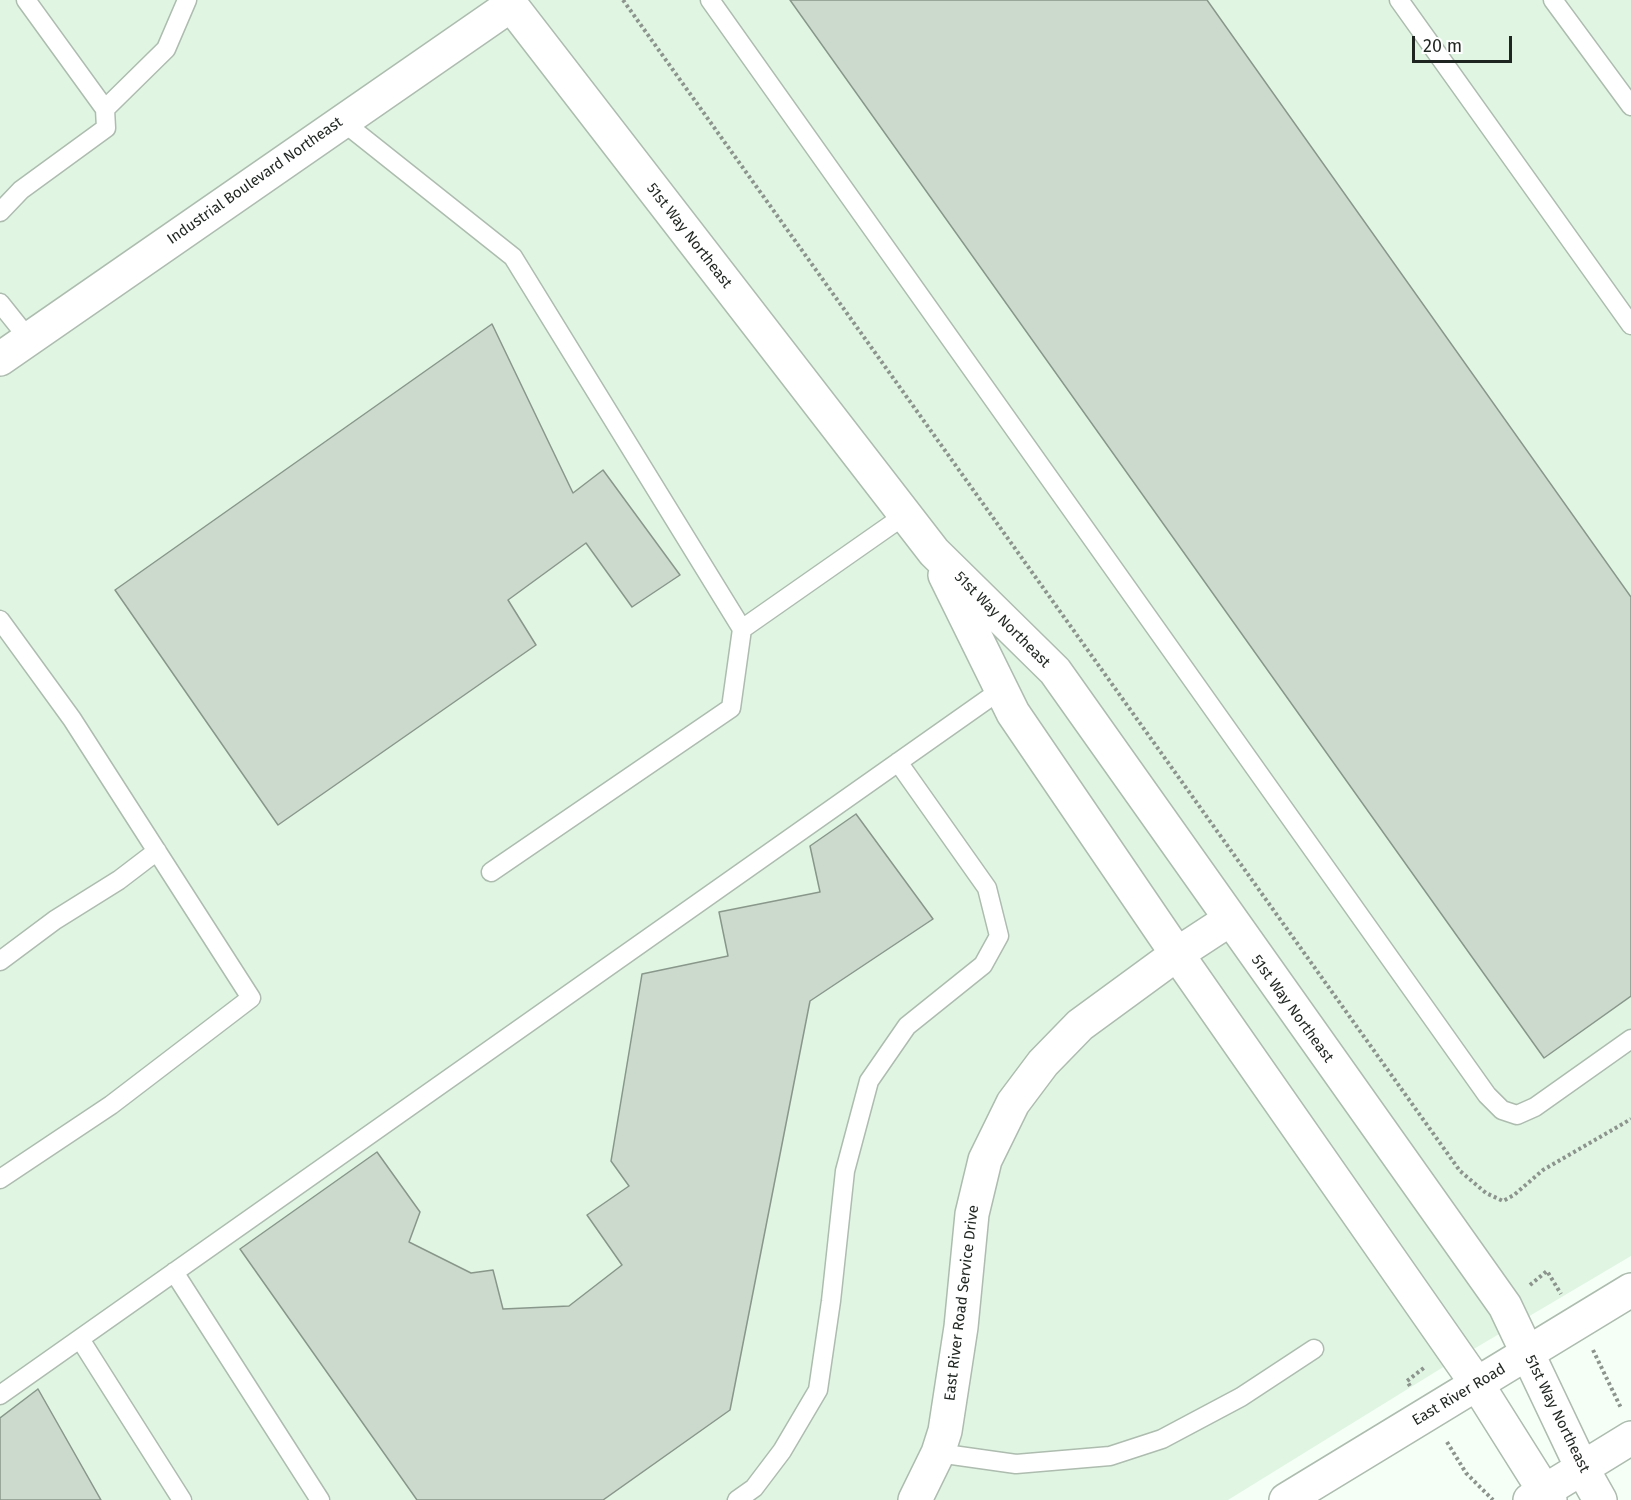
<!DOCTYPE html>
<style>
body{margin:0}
#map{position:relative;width:1631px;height:1500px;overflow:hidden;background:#f5fff6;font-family:"Fira Sans",sans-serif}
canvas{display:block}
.scale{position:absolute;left:1412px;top:36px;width:100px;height:27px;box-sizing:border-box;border:3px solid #1f2520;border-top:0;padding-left:8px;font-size:18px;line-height:21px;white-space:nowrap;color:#1f2520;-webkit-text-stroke:4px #fff;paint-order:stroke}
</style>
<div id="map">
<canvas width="1631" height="1500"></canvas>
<div class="scale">20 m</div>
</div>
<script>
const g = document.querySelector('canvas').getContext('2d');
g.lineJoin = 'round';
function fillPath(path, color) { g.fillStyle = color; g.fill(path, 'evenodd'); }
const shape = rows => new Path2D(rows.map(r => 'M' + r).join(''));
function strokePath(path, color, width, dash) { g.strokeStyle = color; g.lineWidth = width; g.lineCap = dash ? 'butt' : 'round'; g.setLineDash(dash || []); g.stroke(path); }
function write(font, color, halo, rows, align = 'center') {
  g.font = font + ' "Fira Sans",sans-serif'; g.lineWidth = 6; g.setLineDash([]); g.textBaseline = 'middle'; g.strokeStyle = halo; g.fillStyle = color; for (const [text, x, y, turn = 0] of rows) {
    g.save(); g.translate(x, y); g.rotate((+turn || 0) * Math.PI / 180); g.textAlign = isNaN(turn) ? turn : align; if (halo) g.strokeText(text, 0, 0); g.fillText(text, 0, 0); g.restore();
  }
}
fillPath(shape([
 [0,0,1631,0,1631,1256,1445,1366,1228,1500,0,1500]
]), '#e0f6e3');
const building = shape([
 [790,0,1207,0,1631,597,1631,996,1544,1058,790,0],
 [492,324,573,493,603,470,680,575,632,607,586,543,508,600,536,645,278,825,115,590,492,324],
 [856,814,933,919,810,1001,730,1410,603,1500,417,1500,240,1249,377,1152,420,1212,409,1242,471,1273,493,1270,503,1309,569,1306,622,1265,587,1215,629,1186,611,1161,642,974,728,956,719,912,820,892,810,846,856,814],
 [38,1389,101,1500,0,1500,0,1418,38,1389]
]);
fillPath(building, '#cbdacd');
strokePath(building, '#89978b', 1.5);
const lane = shape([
 [710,0,1487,1095,1502,1110,1517,1115,1535,1107,1631,1039],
 [1399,0,1631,325],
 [1553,0,1631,106],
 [105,109,166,49,187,0],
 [342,121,513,257,742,629,905,515],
 [0,212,21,190,106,128,105,109,26,0],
 [0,303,28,338],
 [0,620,72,719,251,998,111,1105,0,1179],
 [491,872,731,708,742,629],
 [0,961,55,920,119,880,157,851],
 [174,1272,320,1500],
 [80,1339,182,1500],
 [0,1395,1002,689],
 [938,1453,1016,1464,1110,1456,1162,1439,1241,1397,1314,1349],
 [737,1500,754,1488,782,1451,818,1390,831,1301,845,1171,869,1081,907,1026,983,965,999,936,987,888,898,762]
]);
const street = shape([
 [1477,1384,1550,1500],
 [1582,1468,1600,1500]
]);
const secondary = shape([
 [0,359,511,5,934,552,1055,671,1505,1306,1582,1468],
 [945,575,1013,713,1177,954,1477,1384],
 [915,1500,938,1453,945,1431,961,1327,972,1214,985,1160,1013,1103,1043,1063,1080,1025,1177,954,1229,920],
 [1286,1500,1631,1290],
 [1530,1500,1631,1438]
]);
strokePath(lane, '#adbcaf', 21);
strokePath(street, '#adbcaf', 36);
strokePath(secondary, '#adbcaf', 36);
strokePath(shape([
 [623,0,1460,1171,1486,1193,1503,1201,1514,1195,1543,1170,1631,1119],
 [1530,1285,1547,1271,1561,1294],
 [1593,1350,1621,1408],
 [1410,1386,1407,1381,1425,1367],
 [1447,1442,1466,1473,1493,1500]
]), '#8c948d', 4, [3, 3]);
strokePath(lane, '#fff', 18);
strokePath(street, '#fff', 33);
strokePath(secondary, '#fff', 33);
write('15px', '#1f2520', '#fff', [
 ["Industrial Boulevard Northeast",255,181,-35],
 ["51st Way Northeast",689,236,52],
 ["51st Way Northeast",1002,620,45],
 ["51st Way Northeast",1292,1009,54],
 ["East River Road Service Drive",962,1303,-83],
 ["East River Road",1459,1395,-31],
 ["51st Way Northeast",1557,1414,64]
]);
</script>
